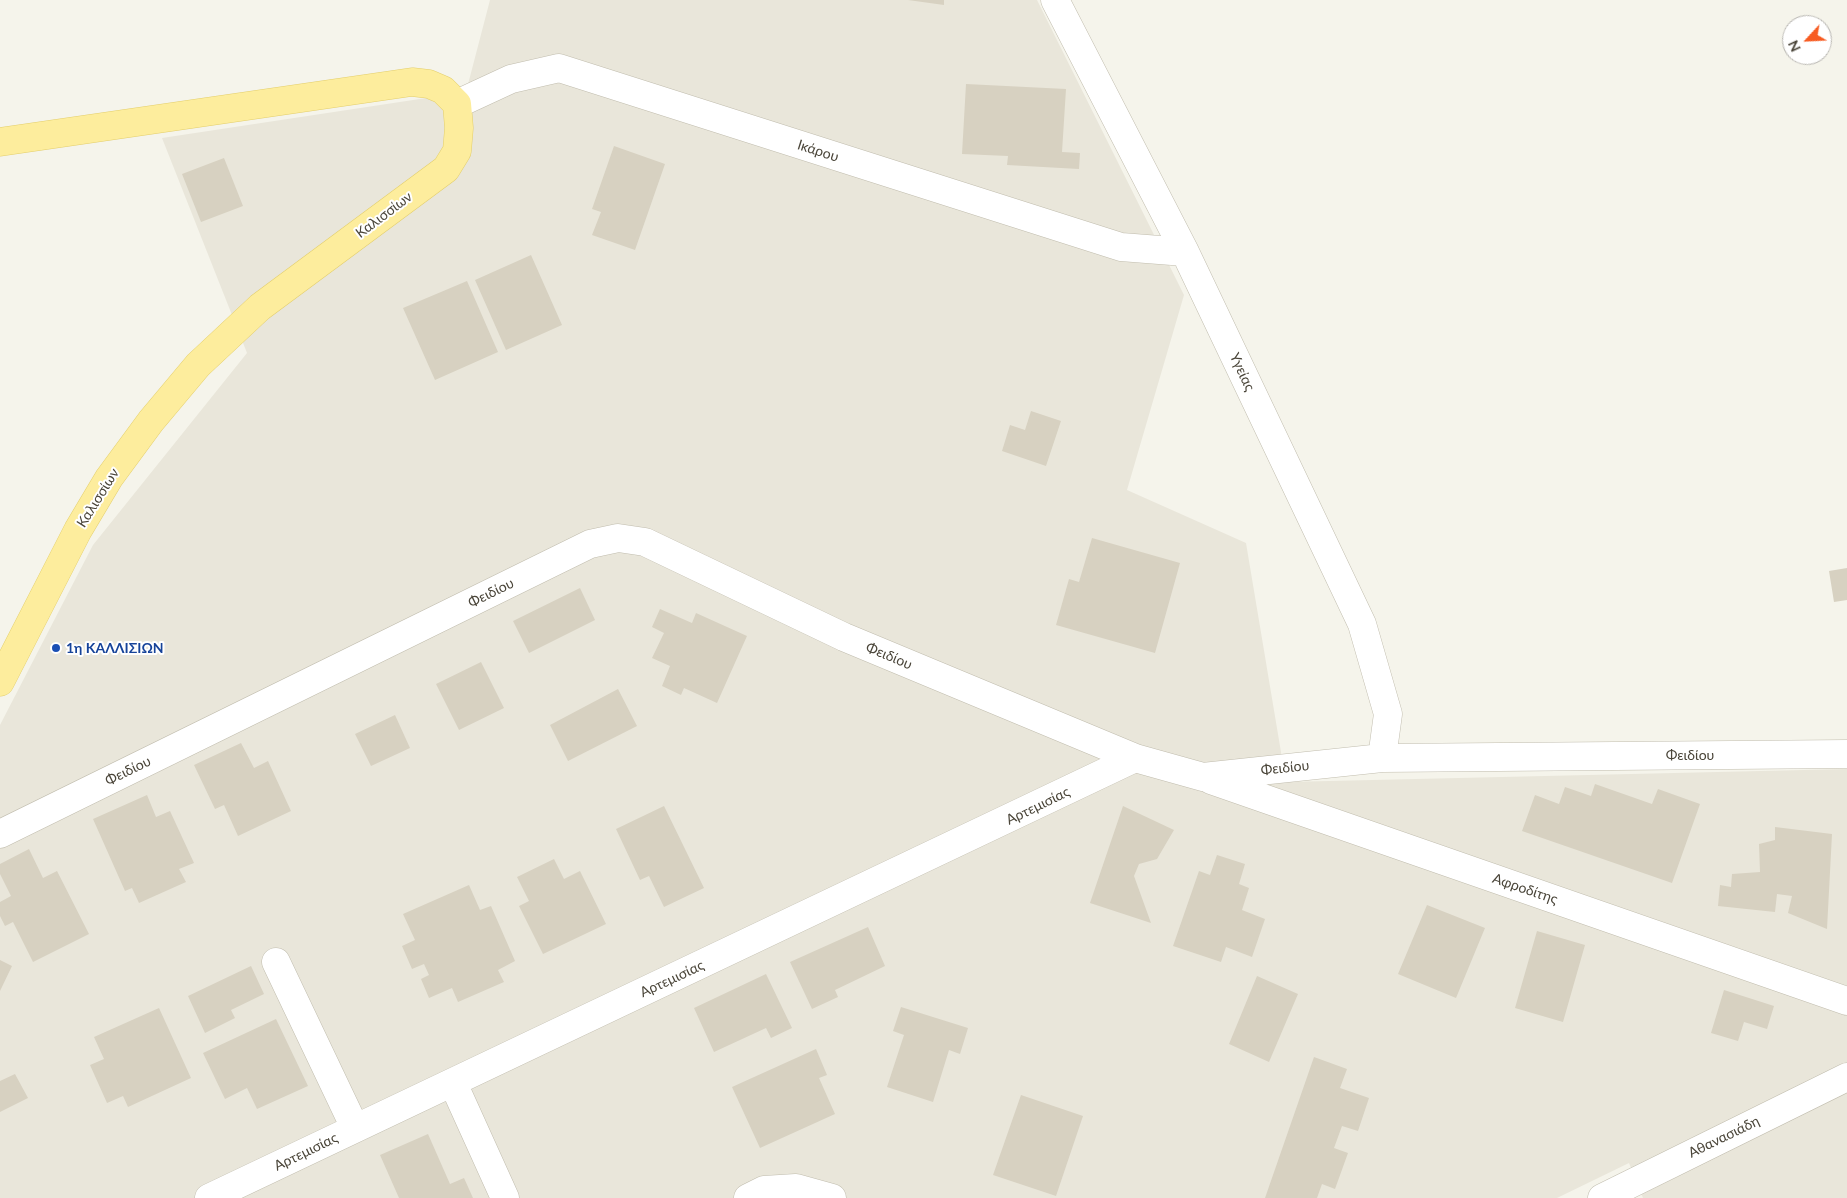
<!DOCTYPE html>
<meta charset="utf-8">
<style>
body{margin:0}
#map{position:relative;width:1847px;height:1198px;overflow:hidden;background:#f5f4eb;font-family:Lato,sans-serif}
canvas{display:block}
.north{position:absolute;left:1782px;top:15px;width:50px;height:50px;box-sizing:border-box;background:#fff;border:1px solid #b7b5b0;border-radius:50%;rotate:245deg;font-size:14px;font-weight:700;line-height:20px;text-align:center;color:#4a4539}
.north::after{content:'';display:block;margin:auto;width:18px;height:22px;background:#f75b21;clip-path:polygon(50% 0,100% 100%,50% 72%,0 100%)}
</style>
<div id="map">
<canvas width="1847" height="1198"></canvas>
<div class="north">N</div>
</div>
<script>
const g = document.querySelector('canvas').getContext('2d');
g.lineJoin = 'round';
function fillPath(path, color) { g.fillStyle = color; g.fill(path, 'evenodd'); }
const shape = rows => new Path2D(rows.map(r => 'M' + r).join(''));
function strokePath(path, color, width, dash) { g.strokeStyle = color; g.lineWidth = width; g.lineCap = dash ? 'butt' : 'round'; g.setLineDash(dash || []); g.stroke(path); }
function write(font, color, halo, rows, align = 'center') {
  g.font = font + ' Lato,sans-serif'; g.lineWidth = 4; g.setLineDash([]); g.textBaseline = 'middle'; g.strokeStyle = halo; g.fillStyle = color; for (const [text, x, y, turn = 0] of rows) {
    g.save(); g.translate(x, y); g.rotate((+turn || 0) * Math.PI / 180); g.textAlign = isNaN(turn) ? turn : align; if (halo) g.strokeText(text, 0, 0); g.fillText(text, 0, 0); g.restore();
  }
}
fillPath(shape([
 [490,0,1037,0,1184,295,1127,490,1246,543,1286,782,1847,769,1847,1198,1643,1198,1629,1163,1557,1198,0,1198,0,725,93,545,247,353,162,138,466,92]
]), '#e9e6da');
fillPath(shape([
 [908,0,944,0,944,5],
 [966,84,1066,89,1062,152,1080,153,1079,169,1007,165,1008,156,962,154],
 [614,146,665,164,635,250,592,235,601,212,592,209],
 [224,158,243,206,201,222,182,174],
 [531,255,562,325,506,350,475,280],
 [467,281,498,352,435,380,403,308],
 [1031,411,1061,421,1046,466,1002,451,1010,425,1025,430],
 [1092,538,1180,563,1155,653,1056,625,1069,579,1079,582],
 [1847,568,1847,600,1834,602,1829,571],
 [580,588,595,620,529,653,513,621],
 [660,609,692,623,696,613,747,636,717,703,684,688,681,695,662,686,670,666,652,658,664,633,652,627],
 [481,662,504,708,459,730,436,684],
 [618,689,637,726,568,761,550,725],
 [395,715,410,748,371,766,355,734],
 [241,743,254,768,268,761,291,811,238,836,224,805,215,809,194,765],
 [1595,784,1652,804,1658,789,1700,804,1672,883,1522,831,1535,795,1559,804,1565,787,1591,796],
 [147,795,156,817,170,811,194,863,179,869,186,882,139,903,132,888,125,891,93,819],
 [664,806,704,888,664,907,649,876,640,880,616,829],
 [1123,806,1174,830,1157,859,1139,864,1134,876,1151,923,1090,903],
 [1775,827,1832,834,1827,929,1788,913,1792,896,1777,894,1775,912,1718,906,1720,885,1731,887,1732,874,1760,872,1759,844,1775,840],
 [29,849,43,878,57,871,89,934,33,962,13,922,5,926,0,916,0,902,11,896,0,874,0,864],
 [1217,855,1245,864,1239,884,1249,888,1242,910,1265,919,1252,957,1226,947,1221,962,1173,946,1199,871,1210,875],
 [554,859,564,879,580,871,606,924,543,954,519,906,529,901,517,877],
 [469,885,480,910,491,906,515,961,498,970,504,982,458,1002,452,988,429,998,421,979,429,975,424,964,412,969,402,946,415,940,403,914],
 [1427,905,1485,928,1456,998,1398,974],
 [868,927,885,966,835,990,838,997,812,1009,790,962],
 [1537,931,1585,945,1563,1022,1515,1008],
 [0,960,12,966,0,991],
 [251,966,264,994,231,1010,235,1018,205,1033,188,996],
 [766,974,792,1028,771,1038,766,1028,714,1052,694,1008],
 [1257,976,1298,994,1269,1062,1229,1044],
 [1724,990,1774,1006,1767,1029,1744,1022,1738,1041,1711,1033],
 [901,1007,968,1028,960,1054,949,1050,933,1102,887,1087,904,1035,893,1031],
 [159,1008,191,1078,128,1107,123,1096,107,1103,90,1065,104,1059,94,1037],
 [276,1019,308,1086,257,1109,247,1088,225,1099,203,1053],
 [816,1049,827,1075,819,1078,835,1114,760,1148,732,1087],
 [1314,1057,1347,1069,1340,1088,1369,1098,1358,1131,1342,1126,1334,1148,1348,1153,1335,1189,1322,1184,1317,1198,1265,1198],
 [15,1074,28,1098,0,1112,0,1081],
 [1021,1095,1083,1116,1056,1196,993,1175],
 [428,1134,450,1184,464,1178,473,1198,399,1198,380,1155]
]), '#d7d1c1');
const minor = shape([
 [1055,0,1185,252,1362,624,1388,714,1382,758],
 [457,104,511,79,559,68,1121,247,1185,252],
 [1211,780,1847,1001],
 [0,834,590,544,618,538,645,542,844,637,1135,758,1203,777,1382,758,1847,754],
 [276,962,355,1128],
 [453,1083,505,1198],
 [209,1198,1135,758],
 [748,1198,764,1190,796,1188,832,1198],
 [1602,1198,1847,1077]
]);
const major = shape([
 [0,142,412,82,429,84,443,90,457,104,459,128,457,151,446,169,260,307,198,365,151,421,109,478,78,530,0,682]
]);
strokePath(minor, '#c1bdae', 29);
strokePath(major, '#e3ce6c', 29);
strokePath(minor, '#fff', 28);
strokePath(major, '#fded9d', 28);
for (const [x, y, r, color] of [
 [56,648,5,"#1a4fb4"]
]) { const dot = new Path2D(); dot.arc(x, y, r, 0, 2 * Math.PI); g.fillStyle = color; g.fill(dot); strokePath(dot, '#fff', 2); }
write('14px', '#4a4539', '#fff', [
 ["Ικάρου",818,151,18],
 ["Καλισσίων",384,215,-37],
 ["Υγείας",1242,372,65],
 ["Καλισσίων",98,498,-58],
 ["Φειδίου",491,593,-26],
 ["Φειδίου",889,656,23],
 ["Φειδίου",1690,755],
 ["Φειδίου",1285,768,-6],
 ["Φειδίου",128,771,-26],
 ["Αρτεμισίας",1038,806,-26],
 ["Αφροδίτης",1525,889,19],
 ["Αρτεμισίας",672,979,-25],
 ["Αθανασιάδη",1724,1137,-26],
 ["Αρτεμισίας",306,1152,-26]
]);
write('bold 14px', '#164399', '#fff', [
 ["1η ΚΑΛΛΙΣΙΩΝ",66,648]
], 'left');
</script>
